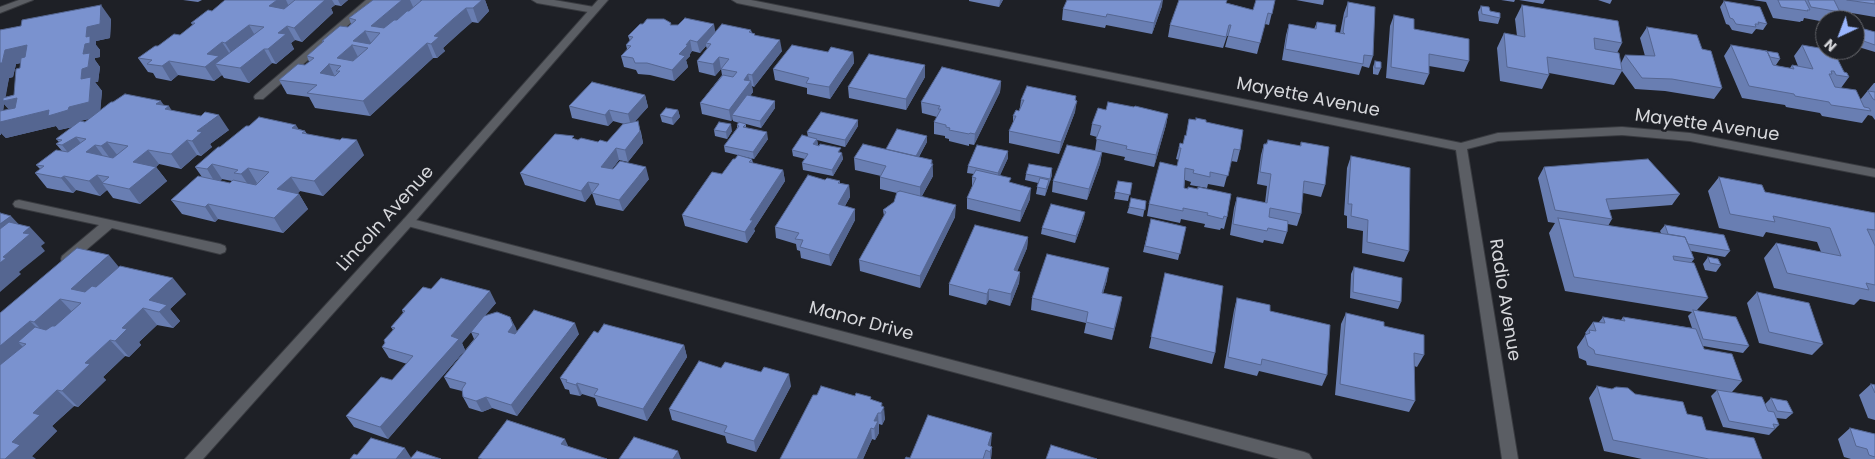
<!DOCTYPE html>
<style>
body{margin:0}
#map{position:relative;width:1875px;height:459px;overflow:hidden;background:#1e2026;font-family:Poppins,sans-serif}
canvas{display:block}
.north{position:absolute;left:1815px;top:10px;width:50px;height:50px;box-sizing:border-box;background:#1e2026;border:1px solid #68696e;border-radius:50%;rotate:223deg;font-size:14px;font-weight:700;line-height:20px;text-align:center;color:#d6d7db}
.north::after{content:'';display:block;margin:auto;width:18px;height:22px;background:#99b5fd;clip-path:polygon(50% 0,100% 100%,50% 72%,0 100%)}
</style>
<div id="map">
<canvas width="1875" height="459"></canvas>
<div class="north">N</div>
</div>
<script>
const g = document.querySelector('canvas').getContext('2d');
g.lineJoin = 'round';
const shape = rows => new Path2D(rows.map(r => 'M' + r).join(''));
function strokePath(path, color, width, dash) { g.strokeStyle = color; g.lineWidth = width; g.lineCap = dash ? 'butt' : 'round'; g.setLineDash(dash || []); g.stroke(path); }
function fillPath(path, color) { g.fillStyle = color; g.fill(path, 'evenodd'); }
function write(font, color, halo, rows, align = 'center') {
  g.font = font + ' Poppins,sans-serif'; g.lineWidth = 5; g.setLineDash([]); g.textBaseline = 'middle'; g.strokeStyle = halo; g.fillStyle = color; for (const [text, x, y, turn = 0] of rows) {
    g.save(); g.translate(x, y); g.rotate((+turn || 0) * Math.PI / 180); g.textAlign = isNaN(turn) ? turn : align; if (halo) g.strokeText(text, 0, 0); g.fillText(text, 0, 0); g.restore();
  }
}
const lane = shape([
 [19,0,33,0,0,13,0,7,19,0],
 [366,0,377,0,263,99,255,99,254,97,255,95,366,0],
 [532,0,554,0,594,7,599,10,594,13,537,3,532,0],
 [19,200,220,244,225,246,226,249,225,252,220,254,112,228,72,262,67,264,62,262,61,259,62,256,99,225,15,207,13,204,15,201,19,200]
]);
const street = shape([
 [732,0,751,0,1461,143,1498,133,1622,127,1690,133,1875,169,1875,177,1690,141,1622,135,1498,141,1467,149,1518,459,1502,459,1456,150,737,3,732,0],
 [408,218,1304,452,1309,454,1312,459,1279,459,404,225,402,222,404,219,408,218]
]);
const secondary = shape([
 [598,0,608,0,412,225,203,459,185,459,404,219,598,0]
]);
strokePath(lane, '#393b40', 2);
strokePath(street, '#393b40', 2);
strokePath(secondary, '#393b40', 2);
fillPath(lane, '#5b5e64');
fillPath(street, '#5b5e64');
fillPath(secondary, '#5b5e64');
fillPath(shape([
 [183,0,202,0,198,2],
 [225,0,348,0,341,6,335,5,331,8,333,13,302,42,295,40,291,43,294,49,276,64,272,63,249,83,224,78,222,75,214,81,178,75,171,81,156,78,153,73,148,72,138,58,158,46,180,35,193,25,191,23,212,11],
 [373,0,485,0,489,11,478,23,472,22,459,33,443,48,445,51,437,58,433,58,370,116,315,108,309,97,287,94,279,80,305,65,309,62,307,56,323,43,322,41,348,27,351,24,349,18],
 [969,0,1003,0,999,7,969,1],
 [1275,0,1269,25,1265,24,1257,54,1225,47,1228,36,1227,36,1223,48,1168,37,1170,25,1227,3,1253,10],
 [1296,0,1324,0,1323,5],
 [1501,0,1515,0,1514,2],
 [1519,0,1545,0,1543,4],
 [1598,0,1612,0,1610,4],
 [1753,0,1875,0,1875,17,1840,11,1834,20,1825,20,1825,22,1804,18,1803,21,1801,21,1800,22,1773,18,1766,2],
 [1724,1,1767,24,1763,30,1756,29,1752,34,1732,30,1729,25,1726,24,1720,7],
 [1348,2,1373,56,1369,68,1362,66,1359,75,1282,60,1286,35,1289,24,1314,29,1317,22,1335,32,1340,33,1344,13],
 [1522,5,1622,43,1617,53,1621,63,1625,55,1645,56,1640,38,1647,27,1702,49,1722,88,1714,99,1665,91,1635,89,1622,71,1614,85,1549,73,1549,75,1542,89,1500,81,1497,48,1504,33,1517,36,1515,19],
 [1162,6,1152,34,1106,25,1105,28,1062,20,1063,9],
 [1481,6,1500,18,1498,24,1479,21,1478,12],
 [1394,15,1414,29,1469,61,1464,72,1429,66,1429,74,1424,85,1386,78,1390,26],
 [111,19,110,38,96,41,96,45,100,50,100,57,95,58,95,60,100,67,98,82,95,82,102,91,100,110,164,105,171,110,229,130,210,144,212,147,201,156,197,155,181,169,159,164,156,167,167,181,140,204,113,198,107,190,100,196,76,190,73,193,47,188,35,173,40,169,36,165,62,151,56,144,59,142,56,139,73,127,59,130,56,126,6,138,1,133,1,135,0,30,21,26],
 [21,63,14,95,5,97,9,78,13,77,16,64],
 [4,104,9,109,3,111],
 [89,119,85,122,80,121],
 [671,23,671,25,716,32,751,30,752,33,755,34,755,35,782,51,754,87,752,86,753,92,750,96,775,101,775,108,761,128,746,124,746,128,768,139,754,159,725,152,724,146,737,128,737,125,739,123,733,121,733,119,731,121,702,114,700,103,722,75,721,69,715,76,699,72,697,61,707,49,706,46,700,53,692,51,690,54,690,56,686,60,688,67,674,81,650,75,638,74,636,70,624,67,621,56,627,49,626,45,630,41,628,36,643,24],
 [1857,27,1875,32,1875,52,1855,46,1855,29],
 [1731,45,1780,59,1776,65,1773,65,1790,68,1792,65,1798,66,1794,56,1802,45,1844,72,1849,77,1841,88,1860,100,1874,83,1875,83,1875,120,1872,116,1868,115,1862,123,1822,116,1820,113,1786,107,1785,105,1742,98,1724,56],
 [828,52,853,52,854,63,830,99,807,94,807,88,775,80,773,69],
 [1375,61,1381,68,1378,75,1373,74,1373,67],
 [925,65,925,77,906,110,849,98,848,87],
 [1001,81,1000,92,974,145,969,144,969,146,949,141,949,139,945,138,945,136,934,134,934,122,937,117,922,113,921,102],
 [645,95,648,107,635,121,641,132,643,143,628,162,619,160,612,169,649,179,623,211,596,205,592,193,585,202,525,185,520,173,575,140,598,142,607,142,624,124,613,121,608,126,572,118,569,106],
 [1076,96,1075,112,1059,154,1009,143,1009,131,1013,124,1013,116,1019,111,1020,107,1021,100],
 [678,110,680,117,673,125,662,122,660,115],
 [1106,110,1168,114,1166,125,1154,167,1124,160,1125,157,1102,152,1100,164,1087,200,1052,192,1053,181,1095,151,1097,137,1090,135,1092,124],
 [1189,119,1206,122,1240,150,1237,162,1231,161,1224,187,1208,184,1207,188,1190,185,1191,182,1185,180,1184,188,1197,189,1198,187,1227,217,1224,229,1221,228,1220,230,1204,227,1205,224,1181,219,1180,223,1147,216,1149,204,1177,166,1179,160,1176,159,1180,143,1183,144,1186,136],
 [858,120,858,126,845,147,817,140,818,145,841,152,843,159,833,176,803,170,802,163,805,159,793,156,792,150,808,137,807,132],
 [249,126,299,129,305,131,307,134,364,155,323,196,300,191,297,194,299,194,308,209,283,233,218,219,215,222,182,214,171,200,202,177,195,167],
 [222,179,232,181,230,183,220,181],
 [714,130,732,131,727,139,715,136],
 [1268,140,1300,146,1301,142,1325,185,1321,197,1303,193,1301,214,1297,226,1288,224,1287,232,1283,244,1264,240,1263,243,1230,235,1234,208,1237,197,1265,203,1267,186,1257,184,1261,155,1264,144,1266,144],
 [927,142,919,157,932,160,933,176,922,196,955,217,920,288,860,271,859,260,884,216,883,210,894,202,897,193,880,189,880,177,881,176,855,170,854,158,886,149],
 [1008,151,1008,158,1000,175,1011,183,1030,199,1020,222,967,209,967,198,972,187,972,177,974,174,967,173,968,166],
 [1351,156,1409,251,1404,262,1362,253,1363,231,1347,228,1347,216,1344,215,1347,168],
 [735,159,752,159,753,163,783,170,785,181,754,229,755,231,747,243,685,226,682,215,722,174],
 [1544,167,1680,194,1672,205,1609,210,1612,219,1608,226,1661,233,1660,231,1665,225,1730,251,1725,257,1691,251,1694,259,1691,263,1708,298,1697,310,1749,346,1743,353,1703,346,1704,349,1742,381,1732,392,1765,404,1771,398,1793,413,1786,419,1776,418,1779,425,1769,435,1723,427,1711,396,1717,390,1718,390,1587,365,1586,361,1579,358,1577,347,1586,334,1585,333,1593,322,1599,322,1603,317,1621,320,1623,317,1692,328,1688,316,1692,312,1565,291,1549,233,1555,223,1548,222,1538,178],
 [1026,174,1052,175,1045,196,1036,194,1038,183,1025,180],
 [1719,177,1765,192,1875,213,1875,302,1860,299,1854,305,1774,288,1764,258,1776,243,1821,252,1817,242,1766,232,1763,237,1719,228,1708,191],
 [825,180,840,181,840,183,849,185,850,197,845,206,855,209,855,220,831,266,801,258,800,251,797,250,796,244,776,238,775,227],
 [1118,181,1132,183,1128,201,1114,199],
 [1146,201,1143,217,1127,213,1129,207],
 [1084,218,1075,243,1041,234,1042,228],
 [1151,219,1186,227,1178,260,1143,252],
 [1028,237,1027,248,1017,271,1020,272,1019,283,1010,306,989,300,986,305,949,295,949,284],
 [1708,257,1721,265,1716,272,1705,270,1703,264],
 [119,267,186,294,170,309,180,321,173,328,157,325,139,342,141,345,129,357,125,356,103,377,106,380,78,407,74,406,52,426,57,431,32,456,0,459,1,313],
 [1354,267,1401,302,1398,309,1350,298,1351,274],
 [1165,273,1215,353,1212,364,1149,348],
 [1107,280,1103,293,1122,297,1112,340,1084,333,1086,323,1031,310,1032,298],
 [431,289,496,303,484,316,510,317,517,332,579,334,517,416,492,408,482,412,469,408,463,397,462,391,450,388,444,377,474,339,471,332,462,343,465,350,388,439,354,427,346,416,392,380,407,364,389,358,382,347,385,343,393,330,391,327,403,313,402,310],
 [1757,292,1823,344,1812,355,1759,343,1747,303],
 [1237,298,1270,311,1327,375,1322,386,1259,371,1257,376,1224,368,1234,310],
 [1346,313,1384,326,1424,355,1417,367,1414,366,1415,401,1409,412,1335,395,1341,324],
 [598,333,684,345,687,357,647,421,598,406,595,398,582,394,580,396,570,394,569,390,565,389,560,378],
 [1871,384,1875,385,1875,420,1868,418,1859,395],
 [791,386,756,452,727,443,725,436,672,420,669,409],
 [1597,386,1635,394,1687,414,1706,430,1762,459,1642,459,1604,451,1589,398],
 [817,395,855,396,871,397,871,400,882,407,885,419,882,425,879,424,879,433,875,440,872,439,863,459,780,459],
 [1850,428,1875,434,1875,459,1851,459,1844,457,1838,439],
 [991,444,990,446,992,447,991,459,905,459]
]), '#697eb2');
fillPath(shape([
 [277,0,286,0,290,9,277,20,269,6],
 [320,0,332,0,335,5,331,8,333,13,302,42,294,28],
 [338,0,348,0,341,6],
 [402,0,410,0,414,9,380,33,371,26],
 [482,0,485,0,489,11,478,23,473,8],
 [1000,0,1003,0,999,7],
 [1162,0,1163,0,1162,6,1152,34,1154,23],
 [101,5,111,19,110,38,96,41,96,45,100,50,100,57,95,58,95,60,100,67,98,82,95,82,102,91,100,116,80,121,80,125,59,130,56,126,6,138,1,133,1,135,0,135,0,63,2,63,5,50,27,45,38,59,16,64,13,77,9,78,5,101,17,98,28,112,14,116,4,104,3,112,5,114,4,121,49,110,52,115,68,110,69,107,89,102,90,92,81,79,82,69,88,67,89,62,83,54,85,44,90,43,86,37,87,27,100,24],
 [466,8,472,22,443,48,445,51,437,58,431,44,434,36],
 [714,24,716,35,706,43,706,46,700,53,697,42],
 [249,25,257,39,234,57,225,43],
 [287,26,295,40,291,43,294,49,276,64,268,49,278,33],
 [365,31,372,45,353,41],
 [690,40,692,51,690,54,690,56,686,60,688,67,674,81,672,70,679,54,686,45],
 [780,40,782,51,754,87,752,75],
 [222,42,231,56,215,64,222,75,214,81,205,67,207,54],
 [427,43,433,58,370,116,363,101],
 [352,45,359,59,344,72,337,58],
 [264,49,272,63,249,83,240,68],
 [853,52,854,63,830,99,829,87],
 [719,57,721,69,715,76,713,64],
 [169,61,178,75,171,81,162,66],
 [329,64,336,79,320,73],
 [925,65,925,77,906,110,906,99],
 [748,74,750,83,751,81,753,92,735,116,732,115,733,119,731,121,729,110,744,80],
 [1001,81,1000,92,974,145,975,134],
 [645,95,648,107,631,126,628,114],
 [1076,96,1075,104,1077,101,1075,112,1059,154,1061,142],
 [161,101,166,108,169,106,178,121,156,104],
 [775,101,775,108,761,128,760,121],
 [609,110,613,121,608,126,605,115],
 [678,110,680,117,673,125,672,118],
 [1168,114,1166,125,1154,167,1156,155],
 [219,115,229,130,210,144,212,147,201,156,192,141,197,131],
 [858,120,858,126,845,147,845,140],
 [638,121,643,143,628,162,625,150],
 [731,124,732,131,727,139,726,132],
 [296,125,305,139,292,128],
 [767,132,768,139,754,159,753,152],
 [927,136,927,142,915,163,915,157],
 [76,137,87,151,95,145,106,160,74,160,62,145],
 [817,139,818,145,813,144],
 [187,140,197,155,181,169,171,154],
 [357,140,364,155,323,196,314,181],
 [107,142,118,156,112,161,101,146],
 [616,148,619,160,605,178,601,167],
 [148,150,159,164,156,167,167,181,140,204,129,189,133,162],
 [1008,151,1008,158,998,180,998,173],
 [1102,152,1100,164,1087,200,1089,189],
 [842,153,843,159,833,176,832,170],
 [932,160,933,176,920,199,920,187],
 [212,164,222,179,216,184,207,169],
 [646,167,649,179,623,211,619,200],
 [248,168,257,183,251,189,241,174],
 [1052,168,1052,175,1049,185,1050,179],
 [783,170,785,181,754,229,755,231,747,243,745,232,750,220],
 [97,175,104,184,102,183,107,190,100,196,89,181],
 [64,176,76,190,73,193,61,178],
 [291,177,300,191,286,204,277,189],
 [1049,180,1048,187,1045,196,1046,189],
 [588,182,592,193,585,202,581,191],
 [849,185,850,197,839,216,838,204],
 [1031,188,1030,199,1020,222,1021,211],
 [299,194,308,209,283,233,274,218],
 [208,204,218,219,215,222,205,207],
 [956,205,955,217,920,288,920,276],
 [855,209,855,220,831,266,829,255],
 [1085,212,1084,218,1075,243,1076,236],
 [11,216,25,231,30,227,45,243,41,246,45,251,19,272,21,274,0,292,0,263,3,257,0,242,0,224],
 [1028,237,1027,248,1013,282,1014,270],
 [109,255,123,272,86,306,71,289],
 [1109,268,1107,280,1100,304,1102,293],
 [1020,272,1019,283,1010,306,1011,294],
 [173,278,186,294,170,309,180,321,173,328,149,300],
 [989,289,989,300,986,305,987,294],
 [490,291,496,303,462,343,465,350,388,439,380,427,451,336],
 [1122,297,1120,309,1112,340,1114,329],
 [60,299,75,315,49,338,34,322],
 [143,308,157,325,139,342,141,345,129,357,115,341,122,328],
 [510,317,516,328,518,337,508,332],
 [30,321,46,337,26,344,18,342,28,352,0,378,0,346],
 [575,323,579,334,517,416,511,405],
 [110,340,125,356,103,377,106,380,78,407,62,391,85,363],
 [684,345,687,357,647,421,643,409],
 [789,374,791,386,756,452,754,441],
 [577,383,582,394,580,396,576,385],
 [57,390,74,406,52,426,57,431,32,456,36,459,5,459,12,442,33,413],
 [486,397,492,408,482,412,476,401],
 [882,403,883,411,884,407,885,419,882,425,881,406],
 [878,413,879,433,875,440,874,421],
 [871,428,872,439,863,459,857,459],
 [992,433,991,444,989,451,988,445],
 [565,439,570,450,561,444],
 [992,447,991,458,990,459,990,452],
 [405,448,412,459,396,459],
 [678,451,681,459,673,459]
]), '#556691');
const building = shape([
 [225,0,277,0,269,6,284,9,295,0,325,0,294,28,287,26,278,33,286,34,268,49,264,49,240,68,215,64,264,27,249,25,225,43,222,42,207,54,219,56,205,67,169,61,162,66,147,64,152,60,138,58,155,46,158,46,174,34,180,35,195,23,191,23,208,10,212,11,225,0],
 [373,0,402,0,371,26,384,28,394,20,397,20,407,11,409,11,422,0,420,0,482,0,473,8,466,8,453,19,434,36,439,37,431,44,427,43,363,101,307,93,317,85,279,80,298,64,305,65,314,58,307,56,324,41,322,41,340,26,348,27,356,20,349,18,373,0],
 [365,31,380,33,370,44,353,41,365,31],
 [352,45,368,48,353,61,337,58,352,45],
 [329,64,341,66,336,71,340,71,335,76,320,73,329,64],
 [1067,0,1162,0,1154,23,1107,14,1106,17,1063,9,1067,0],
 [1179,0,1227,0,1226,3,1253,10,1256,0,1275,0,1272,14,1268,13,1260,43,1228,36,1231,25,1229,25,1226,37,1170,25,1179,0],
 [1778,0,1805,0,1810,10,1807,10,1808,11,1781,7,1778,0],
 [1808,0,1834,0,1840,12,1811,7,1808,0],
 [1847,0,1875,0,1875,4,1847,0],
 [1724,1,1760,7,1767,24,1758,22,1759,24,1755,24,1756,27,1736,24,1733,19,1730,18,1724,1],
 [1348,2,1375,7,1373,56,1364,55,1363,64,1285,49,1289,24,1316,29,1317,22,1336,25,1335,32,1345,34,1343,32,1345,17,1347,17,1348,2],
 [101,5,100,24,87,27,86,37,90,36,90,43,85,44,83,54,90,53,88,67,82,69,81,79,91,77,89,102,69,107,68,110,48,116,49,110,0,122,0,111,15,108,17,98,3,101,3,98,14,95,16,69,20,68,21,58,25,57,27,45,5,50,2,63,0,63,0,30,21,26,22,20,101,5],
 [1522,5,1618,21,1622,43,1594,38,1595,49,1619,53,1622,70,1547,57,1549,75,1507,67,1504,33,1525,37,1522,5],
 [1481,6,1489,7,1490,11,1500,13,1500,18,1482,14,1481,6],
 [1394,15,1414,19,1414,29,1469,39,1469,61,1429,54,1429,74,1391,67,1394,15],
 [685,18,714,24,697,42,690,40,686,45,688,45,679,54,685,56,672,70,647,63,635,63,633,58,621,56,631,46,626,45,633,37,628,36,640,24,643,24,647,19,664,19,671,23,670,25,678,25,685,18],
 [722,24,751,30,749,32,755,34,754,35,780,40,752,75,748,74,744,80,751,81,729,110,700,103,723,75,733,77,737,72,721,69,729,59,719,57,713,64,697,61,711,44,706,43,722,24],
 [1647,27,1697,35,1702,49,1711,51,1722,88,1672,79,1642,78,1625,55,1655,56,1647,27],
 [1857,27,1875,32,1875,45,1855,38,1855,31,1857,27],
 [792,45,828,52,831,47,853,52,829,87,806,83,809,78,773,69,792,45],
 [1731,45,1767,51,1773,65,1794,69,1792,65,1813,69,1802,45,1825,49,1825,50,1833,50,1844,72,1847,73,1849,77,1836,75,1834,71,1831,71,1832,74,1829,74,1835,87,1856,90,1864,107,1869,108,1871,111,1831,105,1829,102,1795,96,1794,94,1749,86,1731,45],
 [1766,51,1778,53,1780,59,1770,57,1767,51,1766,51],
 [869,54,925,65,906,99,848,87,869,54],
 [1375,61,1381,62,1381,68,1375,68,1375,61],
 [942,67,1001,81,975,134,970,133,969,134,949,130,950,128,946,127,946,125,934,122,941,109,938,109,940,106,921,102,942,67],
 [592,82,645,95,628,114,609,110,605,115,569,106,592,82],
 [1027,86,1076,96,1075,100,1077,101,1061,142,1009,131,1016,116,1013,116,1016,110,1019,111,1024,100,1021,100,1027,86],
 [1868,91,1875,92,1875,100,1873,99,1868,91],
 [125,94,161,101,156,104,169,106,165,109,201,116,205,112,219,115,197,131,202,132,192,141,187,140,171,154,148,150,133,162,156,167,129,189,102,183,109,177,97,175,89,181,64,176,61,178,35,173,44,166,36,165,56,150,68,152,86,139,76,137,62,145,56,144,62,140,56,139,80,121,85,122,111,102,113,102,125,94],
 [107,142,128,146,113,158,86,152,95,145,101,146,107,142],
 [747,95,775,101,760,121,732,115,747,95],
 [1108,102,1134,107,1135,106,1168,114,1156,155,1126,149,1127,146,1096,139,1101,126,1092,124,1098,108,1106,110,1108,102],
 [666,108,678,110,672,118,660,115,666,108],
 [821,112,858,120,845,140,807,132,821,112],
 [259,117,296,125,292,128,305,131,302,133,340,140,342,138,357,140,314,181,291,177,277,189,299,194,274,218,208,204,205,207,171,200,198,176,230,183,233,180,256,185,269,172,248,168,241,174,234,173,238,170,212,164,207,169,195,167,218,147,220,147,246,126,249,126,259,117],
 [1196,118,1206,120,1206,122,1243,130,1240,150,1234,149,1228,176,1210,172,1210,177,1193,173,1194,170,1185,168,1184,188,1188,189,1188,187,1198,189,1198,187,1231,194,1227,217,1224,216,1223,219,1207,215,1208,213,1183,208,1183,211,1149,204,1160,162,1177,166,1181,148,1179,148,1180,143,1183,144,1185,135,1186,136,1189,119,1196,120,1196,118],
 [638,121,640,131,625,150,616,148,601,167,613,169,620,161,646,167,619,200,592,193,599,184,588,182,581,191,520,173,555,134,574,136,572,138,578,140,581,138,598,142,600,140,607,142,623,124,638,121],
 [719,122,731,124,726,132,714,130,719,122],
 [739,122,746,124,743,127,767,132,753,152,724,146,739,126,737,125,739,122],
 [897,129,927,136,916,156,886,149,897,129],
 [802,135,817,139,813,144,819,146,820,144,841,148,838,152,842,153,832,170,802,163,808,154,792,150,802,135],
 [1268,140,1301,146,1301,142,1329,147,1325,185,1304,181,1301,214,1270,208,1269,217,1288,221,1287,232,1268,228,1267,231,1233,224,1237,197,1267,203,1271,174,1260,172,1264,144,1267,144,1268,140],
 [863,144,932,160,931,164,933,164,920,187,880,177,886,166,854,158,863,144],
 [977,145,1008,151,998,173,968,166,977,145],
 [1067,145,1102,152,1089,189,1053,181,1067,145],
 [738,155,752,159,749,162,783,170,750,220,753,220,745,232,682,215,712,172,722,174,733,159,735,159,738,155],
 [1351,156,1410,168,1409,251,1367,242,1368,220,1351,216,1352,204,1348,204,1351,156],
 [1648,159,1680,194,1606,199,1612,219,1555,210,1544,167,1648,159],
 [1029,164,1052,168,1050,179,1026,174,1029,164],
 [976,170,1011,178,1009,182,1031,188,1021,211,967,198,976,178,972,177,976,170],
 [808,175,825,180,827,178,840,181,838,183,849,185,838,204,855,209,829,255,800,247,803,240,795,239,799,233,775,227,808,175],
 [1719,177,1762,185,1765,192,1875,213,1875,230,1867,229,1875,246,1875,285,1866,283,1869,290,1787,273,1776,243,1841,256,1830,228,1773,216,1775,222,1730,214,1719,177],
 [1040,178,1049,180,1046,189,1037,187,1040,178],
 [1118,181,1132,183,1130,195,1115,192,1118,181],
 [900,191,956,205,920,276,859,260,886,212,883,210,894,202,897,192,900,191],
 [1131,198,1146,201,1145,210,1129,207,1131,198],
 [1051,204,1085,212,1076,236,1042,228,1051,204],
 [0,213,11,216,0,224,0,213],
 [1558,218,1685,237,1694,259,1673,256,1674,260,1694,263,1708,298,1574,277,1558,218],
 [1151,219,1186,227,1180,254,1145,246,1151,219],
 [9,222,30,227,23,233,30,234,3,257,6,258,0,263,0,229,9,222],
 [975,225,1028,237,1014,270,1020,272,1011,294,989,289,987,294,949,284,975,225],
 [1665,225,1724,235,1730,251,1688,244,1685,237,1668,234,1665,225],
 [77,248,109,255,71,289,85,292,92,286,96,287,120,266,173,278,149,300,167,305,159,312,143,308,122,328,127,329,115,341,110,340,85,363,90,364,62,391,57,390,33,413,40,415,12,442,20,445,5,459,0,459,0,365,26,344,18,342,35,327,46,330,52,326,55,326,81,303,60,299,34,322,30,321,0,346,0,313,77,248],
 [1047,254,1109,268,1102,293,1122,297,1114,329,1086,322,1088,312,1032,298,1047,254],
 [1708,257,1718,259,1721,265,1710,263,1708,257],
 [1354,267,1402,278,1401,302,1353,292,1354,267],
 [1165,273,1223,286,1215,353,1151,337,1165,273],
 [441,278,490,291,451,336,459,339,380,427,346,416,381,377,392,380,413,356,382,347,385,343,384,340,395,328,391,327,405,311,402,310,423,287,431,289,441,278],
 [1757,292,1809,303,1823,344,1769,332,1757,292],
 [1237,298,1270,305,1270,311,1330,325,1327,375,1262,359,1261,365,1228,357,1237,298],
 [534,310,575,323,511,405,486,397,476,401,463,397,462,389,466,383,444,377,479,334,471,332,484,316,497,312,510,317,513,325,508,332,515,334,534,310],
 [1693,310,1736,317,1749,346,1703,339,1693,310],
 [1346,313,1384,322,1384,326,1424,335,1424,355,1414,353,1415,401,1340,384,1346,313],
 [1603,317,1625,321,1623,317,1696,329,1704,349,1732,354,1742,381,1595,354,1594,350,1588,346,1585,335,1590,333,1589,330,1596,331,1593,322,1605,323,1603,317],
 [604,324,684,345,643,409,594,395,598,389,577,383,576,385,566,382,567,380,560,378,594,331,598,333,604,324],
 [699,361,721,368,725,362,761,372,764,367,789,374,754,441,724,432,727,426,669,409,699,361],
 [1871,384,1875,385,1875,393,1871,384],
 [821,386,855,396,856,393,871,397,870,399,882,403,881,406,884,407,881,413,878,413,874,421,878,421,874,429,871,428,857,459,780,459,813,395,817,395,821,386],
 [1597,386,1612,389,1616,387,1628,388,1635,394,1683,402,1687,414,1702,417,1706,430,1754,438,1762,459,1709,459,1613,440,1597,386],
 [1717,390,1762,397,1768,411,1774,412,1779,425,1773,424,1775,429,1729,421,1717,390],
 [1771,398,1787,401,1793,413,1777,411,1771,398],
 [928,415,992,433,988,445,992,447,990,452,986,450,983,459,905,459,906,457,910,458,915,446,928,415],
 [507,420,565,439,561,444,607,459,482,459,478,458,507,420],
 [1850,428,1875,434,1875,457,1869,455,1867,449,1856,446,1850,428],
 [634,437,678,451,673,459,619,459,634,437],
 [371,438,405,448,396,459,350,459,354,454,357,455,371,438],
 [1051,445,1097,459,1046,459,1051,445],
 [417,451,441,459,410,459,417,451]
]);
fillPath(building, '#7a92cf');
strokePath(building, '#556691', 1);
write('18px', '#d6d7db', '#1e2026', [
 ["Mayette Avenue",1308,98,11],
 ["Mayette Avenue",1707,126,8],
 ["Lincoln Avenue",386,219,-48],
 ["Radio Avenue",1504,300,81],
 ["Manor Drive",861,322,15]
]);
</script>
